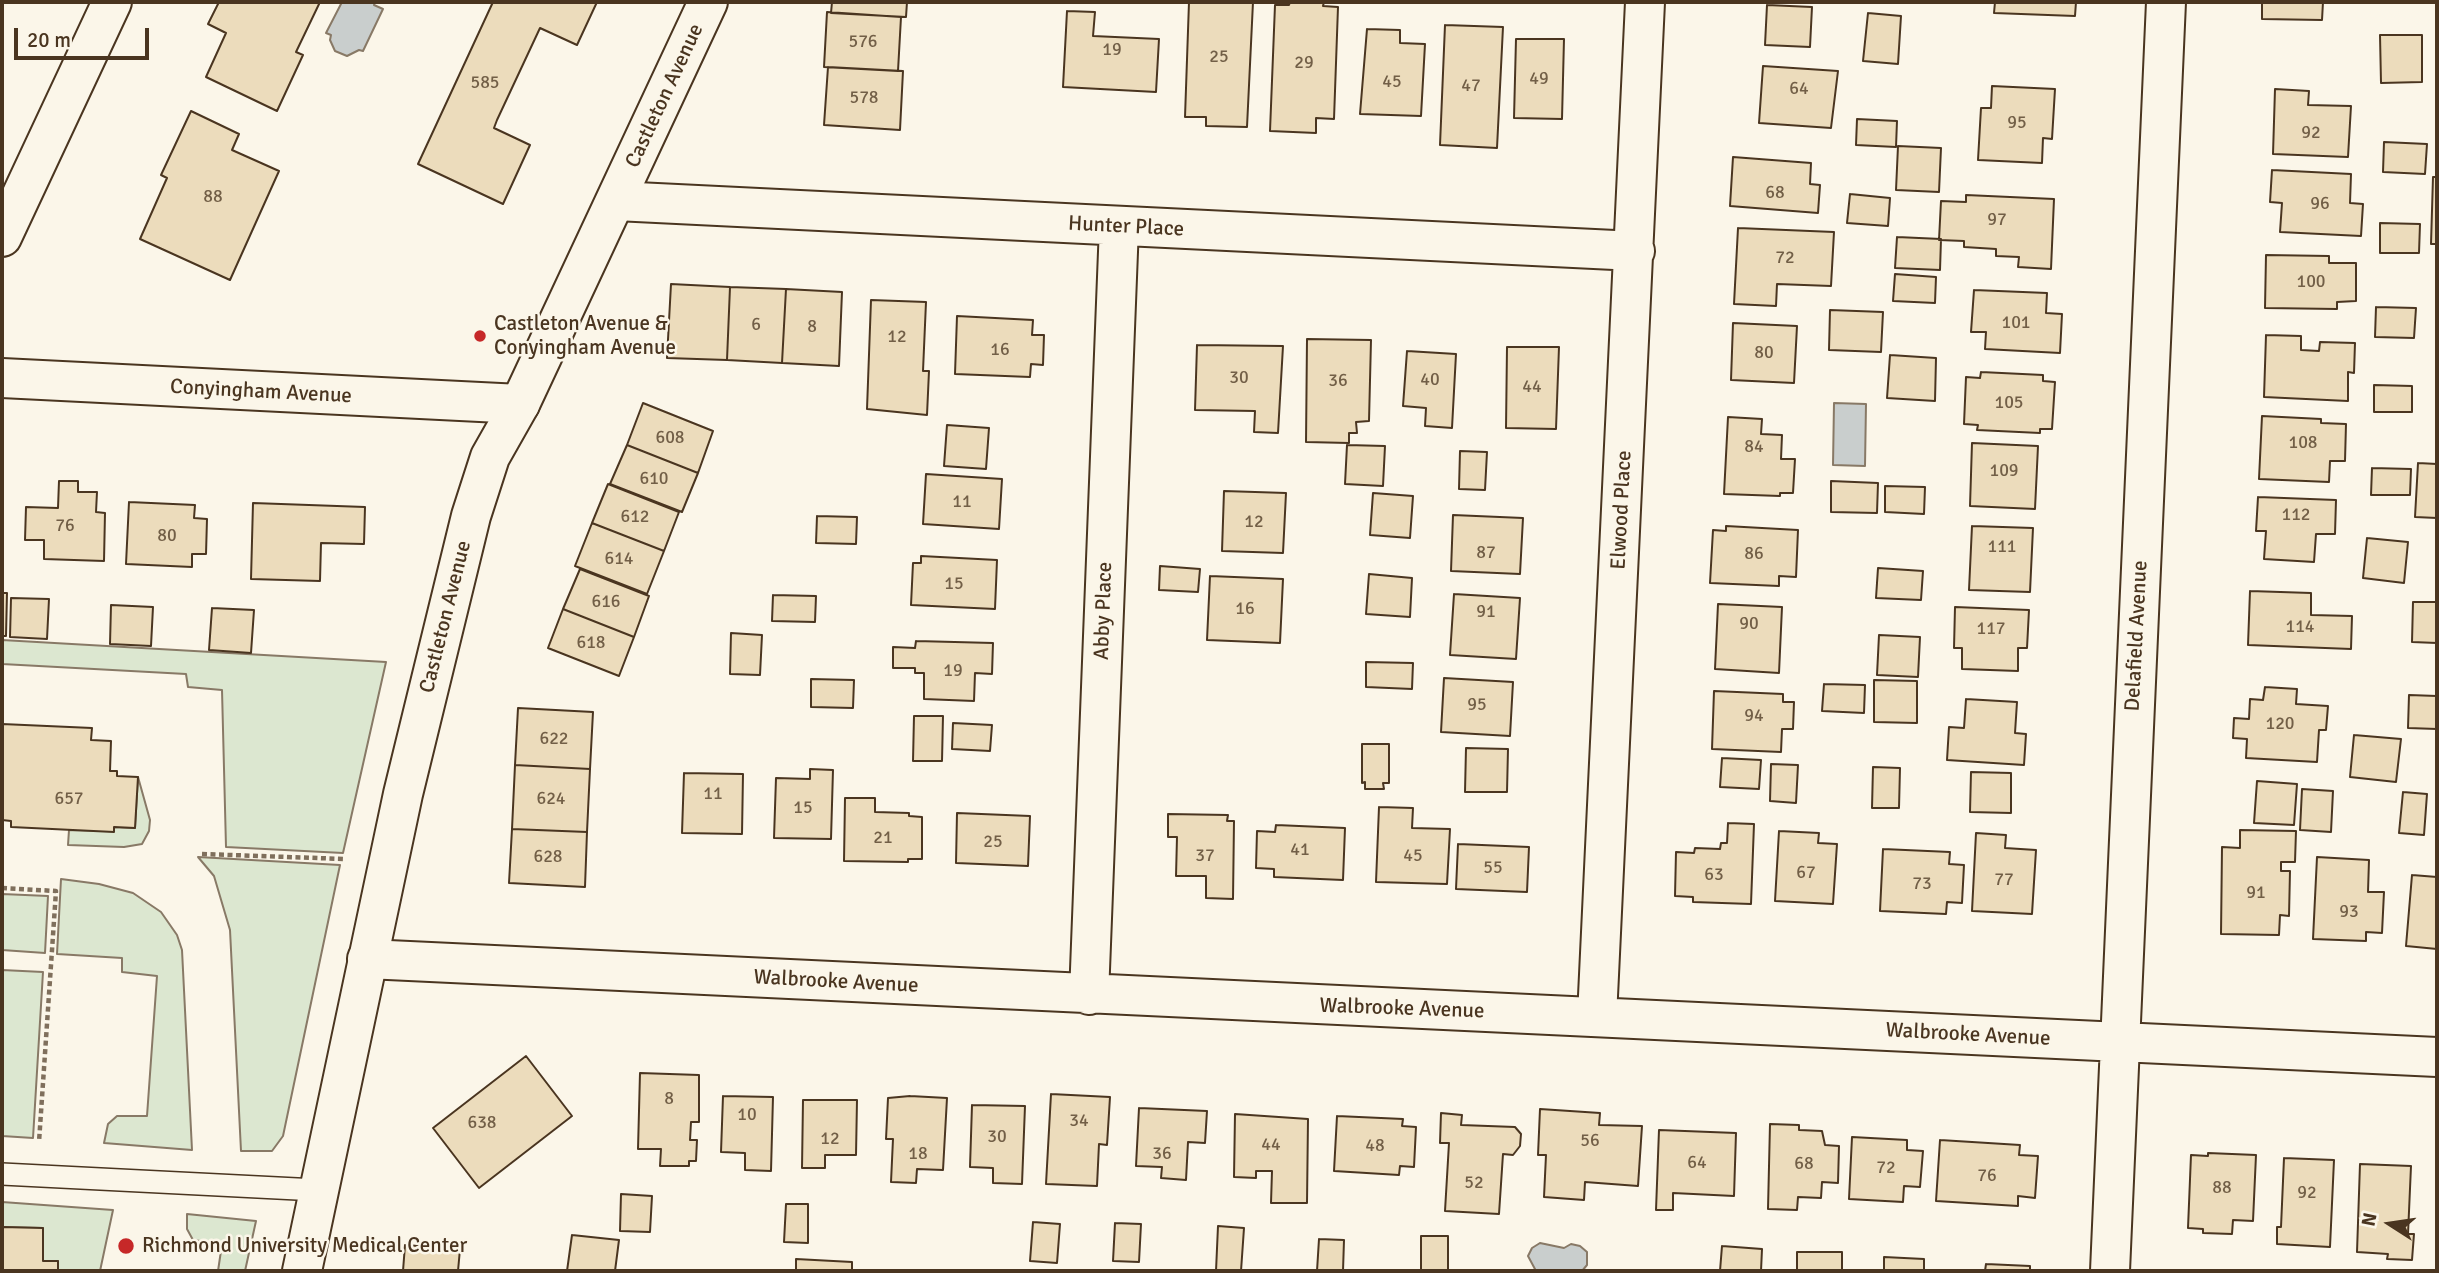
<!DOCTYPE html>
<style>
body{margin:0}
#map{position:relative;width:2439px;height:1273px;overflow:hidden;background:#fbf6e9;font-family:Signika,sans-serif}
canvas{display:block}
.frame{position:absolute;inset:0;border:4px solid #4a3520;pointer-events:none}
.north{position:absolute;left:2355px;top:1189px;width:70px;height:70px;-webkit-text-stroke:5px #fbf6e9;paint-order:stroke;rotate:282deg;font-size:19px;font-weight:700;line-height:28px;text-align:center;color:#4a3520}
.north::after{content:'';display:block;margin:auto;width:24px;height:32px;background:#4a3520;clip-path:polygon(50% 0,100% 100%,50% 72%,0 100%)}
.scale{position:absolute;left:14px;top:28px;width:135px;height:32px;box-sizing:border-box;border:4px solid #4a3520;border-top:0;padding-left:9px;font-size:21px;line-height:24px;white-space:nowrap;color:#4a3520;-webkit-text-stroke:5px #fbf6e9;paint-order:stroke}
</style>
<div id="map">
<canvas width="2439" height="1273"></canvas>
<div class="frame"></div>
<div class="north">N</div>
<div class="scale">20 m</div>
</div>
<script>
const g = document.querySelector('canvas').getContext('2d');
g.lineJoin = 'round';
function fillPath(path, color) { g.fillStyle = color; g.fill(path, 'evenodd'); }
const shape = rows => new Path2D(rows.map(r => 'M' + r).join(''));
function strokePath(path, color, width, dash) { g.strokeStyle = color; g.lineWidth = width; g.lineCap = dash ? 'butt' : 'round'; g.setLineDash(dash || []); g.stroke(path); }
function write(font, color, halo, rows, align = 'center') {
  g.font = font + ' Signika,sans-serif'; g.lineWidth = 5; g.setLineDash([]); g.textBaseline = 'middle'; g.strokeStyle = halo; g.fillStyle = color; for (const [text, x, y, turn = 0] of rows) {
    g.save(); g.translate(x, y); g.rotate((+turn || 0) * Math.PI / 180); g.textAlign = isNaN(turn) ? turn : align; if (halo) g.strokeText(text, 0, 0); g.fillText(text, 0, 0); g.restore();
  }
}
const green = shape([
 [2,640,386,662,343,853,226,847,222,690,188,687,186,674,2,664,2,640],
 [138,777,150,820,149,831,142,844,124,847,68,845,69,830,114,831,114,827,135,828,138,777],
 [198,857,340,865,283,1136,272,1151,241,1151,230,930,214,876,198,857],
 [61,879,99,884,133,893,161,912,177,935,182,950,192,1150,104,1143,108,1124,117,1116,147,1116,157,976,122,972,122,958,57,954,61,879],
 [2,894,48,896,45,953,2,950,2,894],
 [2,970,43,972,33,1138,2,1136,2,970],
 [2,1202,113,1210,100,1271,58,1271,58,1261,43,1261,43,1228,2,1227,2,1202],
 [187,1214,256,1221,245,1271,218,1271,222,1244,193,1240,187,1229,187,1214]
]);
fillPath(green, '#dce7d0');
strokePath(green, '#887966', 2);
const water = shape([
 [342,2,375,2,374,5,383,9,363,51,359,50,347,56,335,51,330,40,331,35,326,33,342,2],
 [1834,403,1866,404,1865,466,1833,465,1834,403],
 [1540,1243,1564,1248,1571,1244,1580,1246,1587,1252,1587,1265,1582,1271,1536,1271,1528,1256,1532,1248,1540,1243]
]);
fillPath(water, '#c9cecd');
strokePath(water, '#887966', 2);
const building = shape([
 [219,2,320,2,296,52,303,55,277,111,206,77,226,33,208,24,219,2],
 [493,2,597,2,577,45,540,28,497,120,494,128,530,145,503,204,418,164,493,2],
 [832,2,907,2,906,17,831,13,832,2],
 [1189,2,1253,2,1247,127,1206,126,1206,117,1185,117,1189,2],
 [1290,2,1324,2,1323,6,1338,7,1334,119,1316,118,1316,133,1270,131,1275,5,1289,5,1290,2],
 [1995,2,2076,2,2075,16,1994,13,1995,2],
 [2262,2,2323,2,2322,20,2262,19,2262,2],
 [1767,5,1812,7,1810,47,1765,45,1767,5],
 [1067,11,1095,12,1093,36,1159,39,1156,92,1063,87,1067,11],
 [827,12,901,17,898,71,824,67,827,12],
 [1868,13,1901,16,1898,64,1863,61,1868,13],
 [1445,25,1503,27,1497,148,1440,145,1445,25],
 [1367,29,1400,30,1400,43,1425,44,1421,116,1360,114,1367,29],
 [2380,35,2422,35,2422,82,2381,83,2380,35],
 [1516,39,1564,39,1562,119,1514,118,1516,39],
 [1763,66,1838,71,1831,128,1759,123,1763,66],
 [828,67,903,71,900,130,824,125,828,67],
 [1992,86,2055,89,2052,139,2043,138,2042,163,1978,160,1981,108,1991,108,1992,86],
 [2275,89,2309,91,2308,105,2351,106,2348,157,2273,154,2275,89],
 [191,111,239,134,232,150,279,171,230,280,140,239,167,178,161,175,191,111],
 [1857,119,1897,121,1896,147,1856,145,1857,119],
 [2384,142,2427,144,2425,174,2383,172,2384,142],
 [1898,146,1941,148,1939,192,1896,190,1898,146],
 [1733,157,1811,163,1810,184,1820,185,1818,213,1730,206,1733,157],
 [2272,170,2351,174,2350,203,2363,204,2361,236,2280,232,2282,203,2270,202,2272,170],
 [2433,177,2437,177,2437,244,2431,244,2433,177],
 [1850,194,1890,198,1888,226,1847,223,1850,194],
 [1966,195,2054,199,2051,269,2018,267,2019,257,1996,256,1996,249,1964,247,1964,241,1939,240,1941,201,1966,202,1966,195],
 [2380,223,2420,224,2419,253,2380,253,2380,223],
 [1738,228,1834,232,1831,286,1777,284,1776,306,1734,304,1738,228],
 [1897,237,1941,239,1940,270,1895,268,1897,237],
 [2266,255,2329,256,2329,263,2356,263,2356,301,2337,302,2337,309,2265,308,2266,255],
 [1895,274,1936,277,1935,303,1893,301,1895,274],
 [671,284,730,287,727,360,667,358,671,284],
 [730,287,786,289,782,363,727,360,730,287],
 [786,289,842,292,839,366,782,363,786,289],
 [1974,290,2047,293,2046,313,2062,314,2060,353,1985,349,1986,332,1971,332,1974,290],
 [871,300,926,302,923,371,929,371,927,415,867,409,871,300],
 [2376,307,2416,308,2414,338,2375,337,2376,307],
 [1830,310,1883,312,1881,352,1829,350,1830,310],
 [957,316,1033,320,1032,335,1044,335,1043,365,1031,364,1030,377,955,374,957,316],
 [1733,323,1797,326,1794,383,1731,380,1733,323],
 [2266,335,2301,336,2301,350,2319,351,2320,342,2355,343,2354,373,2348,372,2348,401,2264,397,2266,335],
 [1307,339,1371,340,1369,421,1356,422,1357,433,1349,433,1349,443,1306,442,1307,339],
 [1197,345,1283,346,1278,433,1254,432,1255,411,1195,410,1197,345],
 [1507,347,1559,347,1556,429,1506,428,1507,347],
 [1407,351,1456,354,1452,428,1425,426,1426,408,1403,406,1407,351],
 [1890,355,1936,358,1935,401,1887,398,1890,355],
 [1981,372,2043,375,2043,381,2055,382,2052,429,2040,429,2040,433,1977,430,1978,425,1964,424,1966,377,1980,378,1981,372],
 [2374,385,2412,386,2412,412,2374,412,2374,385],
 [643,403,713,431,698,473,627,445,643,403],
 [2262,416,2321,419,2321,423,2346,424,2345,461,2330,461,2329,482,2259,479,2262,416],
 [1728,417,1762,419,1761,434,1782,435,1781,459,1795,459,1793,493,1780,493,1780,496,1724,494,1728,417],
 [947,425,989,428,986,469,944,466,947,425],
 [1972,443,2038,446,2035,509,1970,506,1972,443],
 [627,445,698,473,682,512,610,484,627,445],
 [1347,445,1385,446,1383,486,1345,484,1347,445],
 [1460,451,1487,452,1485,490,1459,489,1460,451],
 [2418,463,2437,464,2437,518,2415,517,2418,463],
 [2372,468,2411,469,2410,495,2371,495,2372,468],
 [926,474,1002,479,999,529,923,524,926,474],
 [59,481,78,481,78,492,97,492,96,512,105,513,104,561,44,559,44,540,25,540,26,507,58,508,59,481],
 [1831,481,1878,483,1877,513,1831,512,1831,481],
 [608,484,679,512,664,551,592,523,608,484],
 [1885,486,1925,487,1924,514,1885,512,1885,486],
 [1224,491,1286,493,1283,553,1222,551,1224,491],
 [1373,493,1413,496,1410,538,1370,535,1373,493],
 [2258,497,2336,500,2335,534,2316,534,2314,562,2264,559,2266,531,2256,531,2258,497],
 [129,502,195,505,194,518,207,519,206,554,192,554,192,567,126,564,129,502],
 [253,503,365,507,364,544,321,543,320,581,251,579,253,503],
 [1453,515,1523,518,1520,574,1451,571,1453,515],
 [817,516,857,517,856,544,816,543,817,516],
 [592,523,664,551,647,594,575,566,592,523],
 [1726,526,1798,530,1796,577,1779,576,1779,586,1710,583,1713,530,1726,531,1726,526],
 [1972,526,2033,528,2030,592,1969,590,1972,526],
 [2367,538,2408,542,2404,583,2363,578,2367,538],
 [921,556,997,560,995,609,911,605,913,563,921,563,921,556],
 [1160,566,1200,569,1198,592,1159,590,1160,566],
 [1878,568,1923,571,1921,600,1876,598,1878,568],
 [580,569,649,596,634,637,563,609,580,569],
 [1369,574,1412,578,1410,617,1366,614,1369,574],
 [1210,576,1283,579,1280,643,1207,640,1210,576],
 [2250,591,2311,593,2311,615,2352,616,2351,649,2248,645,2250,591],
 [2,593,7,593,6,636,2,636,2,593],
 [1454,594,1520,598,1516,659,1450,655,1454,594],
 [773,595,816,596,815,622,772,621,773,595],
 [11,598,49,599,47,639,10,637,11,598],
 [2413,602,2437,602,2437,643,2412,642,2413,602],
 [1718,604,1782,607,1779,673,1715,669,1718,604],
 [111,605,153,607,151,646,110,644,111,605],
 [1955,607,2029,610,2027,648,2018,648,2018,671,1962,669,1962,648,1954,648,1955,607],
 [212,608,254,610,251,653,209,650,212,608],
 [563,609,634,637,619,676,548,648,563,609],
 [731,633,762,635,760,675,730,674,731,633],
 [1879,635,1920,637,1918,677,1877,675,1879,635],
 [916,641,993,643,992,674,975,673,974,701,924,699,924,673,915,673,915,668,893,668,893,647,915,648,916,641],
 [1366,662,1413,663,1412,689,1366,687,1366,662],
 [1444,678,1513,682,1510,736,1441,732,1444,678],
 [811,679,854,680,853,708,811,707,811,679],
 [1874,680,1917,681,1917,723,1874,722,1874,680],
 [1824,684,1865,685,1864,713,1822,711,1824,684],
 [2265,687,2297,689,2296,704,2328,706,2326,730,2319,730,2317,762,2246,758,2247,739,2233,738,2234,718,2249,719,2250,699,2263,700,2265,687],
 [1714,691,1783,694,1783,702,1794,702,1793,729,1782,729,1781,752,1712,749,1714,691],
 [2409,695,2437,696,2437,729,2408,728,2409,695],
 [1966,699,2017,702,2015,733,2026,734,2024,765,1947,760,1949,727,1964,728,1966,699],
 [518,708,593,712,590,769,515,765,518,708],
 [914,716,943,716,942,761,913,761,914,716],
 [953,723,992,725,990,751,952,749,953,723],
 [2,724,92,728,91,740,111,741,110,771,117,771,117,776,138,777,135,828,114,827,114,832,11,827,11,821,2,820,2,724],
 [2354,735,2401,739,2396,782,2350,777,2354,735],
 [1362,744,1389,744,1389,783,1383,783,1384,789,1365,789,1365,782,1362,783,1362,744],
 [1466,748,1508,749,1507,792,1465,792,1466,748],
 [1722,758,1761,760,1759,789,1720,787,1722,758],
 [1771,764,1798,765,1796,803,1770,801,1771,764],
 [515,765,590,769,587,832,512,829,515,765],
 [1873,767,1900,768,1899,808,1872,808,1873,767],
 [810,769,833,770,831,839,774,838,776,778,810,779,810,769],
 [1971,772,2011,773,2011,813,1970,812,1971,772],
 [684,773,743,774,742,834,682,833,684,773],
 [2257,781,2297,784,2294,825,2254,823,2257,781],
 [2302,789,2333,791,2331,832,2300,830,2302,789],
 [2403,792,2427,794,2424,835,2399,833,2403,792],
 [845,798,875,798,875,812,909,813,909,816,922,817,922,859,908,859,908,862,844,861,845,798],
 [1379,807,1413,808,1412,828,1450,829,1447,884,1376,882,1379,807],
 [957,813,1030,816,1028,866,956,863,957,813],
 [1168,814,1228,815,1227,821,1234,821,1233,899,1206,898,1206,876,1176,876,1177,837,1168,837,1168,814],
 [1728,823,1754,824,1751,904,1693,902,1693,897,1675,896,1676,852,1694,853,1695,848,1720,849,1721,843,1727,843,1728,823],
 [1276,825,1345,828,1343,880,1274,877,1274,869,1256,868,1257,831,1275,832,1276,825],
 [512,829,587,832,585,887,509,883,512,829],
 [2240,830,2296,831,2295,862,2281,862,2281,871,2290,871,2289,916,2280,915,2279,935,2221,934,2222,847,2240,848,2240,830],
 [1779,831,1819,833,1818,843,1837,844,1833,904,1775,901,1779,831],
 [1976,833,2006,835,2005,848,2036,850,2032,914,1972,911,1976,833],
 [1458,844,1529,847,1527,892,1456,889,1458,844],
 [1883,849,1950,852,1949,864,1964,865,1962,903,1947,902,1946,914,1880,911,1883,849],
 [2317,857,2369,860,2368,892,2384,892,2382,933,2366,932,2366,941,2313,939,2317,857],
 [2412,875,2437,877,2437,949,2406,946,2412,875],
 [526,1056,572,1116,479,1188,433,1128,526,1056],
 [640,1073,699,1075,699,1122,691,1122,690,1140,697,1140,696,1161,689,1161,689,1166,660,1166,661,1149,638,1149,640,1073],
 [1051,1094,1110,1097,1107,1145,1099,1144,1097,1186,1046,1184,1051,1094],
 [723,1096,773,1097,771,1171,745,1170,745,1153,721,1152,723,1096],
 [910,1096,947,1098,943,1170,917,1169,916,1183,891,1182,893,1139,886,1139,888,1098,910,1096],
 [803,1100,857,1100,856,1155,825,1155,825,1168,802,1168,803,1100],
 [972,1105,1025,1106,1022,1184,993,1183,993,1168,970,1167,972,1105],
 [1139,1108,1207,1111,1205,1143,1188,1142,1186,1180,1161,1178,1162,1167,1136,1166,1139,1108],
 [1540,1109,1600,1113,1599,1125,1642,1126,1638,1186,1585,1182,1584,1200,1544,1197,1546,1155,1538,1155,1540,1109],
 [1441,1113,1462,1115,1461,1125,1515,1127,1521,1134,1520,1146,1513,1155,1503,1154,1499,1214,1445,1211,1449,1143,1440,1143,1441,1113],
 [1235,1114,1308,1119,1307,1203,1271,1203,1272,1171,1256,1171,1256,1178,1234,1177,1235,1114],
 [1337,1116,1403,1119,1402,1126,1416,1127,1414,1167,1400,1166,1399,1175,1334,1171,1337,1116],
 [1770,1124,1799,1125,1799,1130,1822,1131,1825,1145,1839,1146,1838,1183,1822,1182,1821,1198,1798,1197,1797,1210,1768,1209,1770,1124],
 [1659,1130,1736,1133,1734,1196,1673,1193,1673,1210,1656,1210,1659,1130],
 [1852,1137,1907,1140,1907,1150,1923,1151,1920,1187,1904,1186,1903,1202,1849,1199,1852,1137],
 [1940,1140,2020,1145,2019,1155,2038,1156,2035,1198,2018,1196,2018,1206,1936,1201,1940,1140],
 [2208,1153,2256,1155,2253,1221,2233,1220,2232,1234,2203,1233,2203,1229,2188,1228,2191,1155,2208,1156,2208,1153],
 [2284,1158,2334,1160,2330,1247,2277,1244,2277,1227,2281,1227,2284,1158],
 [2360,1164,2411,1166,2408,1234,2414,1234,2412,1260,2387,1259,2388,1254,2357,1252,2360,1164],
 [621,1194,652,1196,650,1232,620,1231,621,1194],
 [786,1204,808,1204,808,1243,784,1242,786,1204],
 [1033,1222,1060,1224,1057,1263,1030,1261,1033,1222],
 [1115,1223,1141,1224,1139,1262,1113,1261,1115,1223],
 [1218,1226,1244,1228,1241,1271,1216,1271,1218,1226],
 [2,1227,43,1228,43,1261,58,1261,58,1271,2,1271,2,1227],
 [572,1235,619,1240,615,1271,567,1271,572,1235],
 [1421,1236,1448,1236,1448,1271,1421,1271,1421,1236],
 [1319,1239,1344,1240,1343,1271,1317,1271,1319,1239],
 [405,1245,460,1249,458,1271,403,1271,405,1245],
 [1722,1246,1762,1249,1761,1271,1720,1271,1722,1246],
 [1797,1252,1842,1252,1842,1271,1797,1271,1797,1252],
 [1884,1257,1924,1259,1924,1271,1884,1271,1884,1257],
 [796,1259,852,1262,852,1271,796,1271,796,1259],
 [1986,1264,2030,1266,2030,1271,1985,1271,1986,1264]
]);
fillPath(building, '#ecdcbc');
strokePath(building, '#4a3520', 2);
const service = shape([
 [2,1174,317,1190]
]);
const minor = shape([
 [616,201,1635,251],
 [2,237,112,2],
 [2,378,520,404],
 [367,959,2437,1057],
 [1089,995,1119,226],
 [1597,1017,1645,2],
 [2110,1271,2166,2]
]);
const tertiary = shape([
 [302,1271,403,794,471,516,490,457,520,404,708,2]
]);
strokePath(service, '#4a3520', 24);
strokePath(minor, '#4a3520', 42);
strokePath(tertiary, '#4a3520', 42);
strokePath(shape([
 [202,854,345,859],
 [2,888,56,891,39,1142]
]), '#7f6f5c', 4.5, [5, 3.5]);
strokePath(service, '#fbf6e9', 21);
strokePath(minor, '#fbf6e9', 38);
strokePath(tertiary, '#fbf6e9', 38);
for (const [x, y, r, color] of [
 [480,336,7,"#c62828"],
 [126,1246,9,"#c62828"]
]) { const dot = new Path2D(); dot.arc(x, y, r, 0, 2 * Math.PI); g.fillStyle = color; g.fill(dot); strokePath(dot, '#fbf6e9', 2.5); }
write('18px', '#725f47', null, [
 ["576",863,42],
 ["19",1112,50],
 ["25",1219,57],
 ["29",1304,63],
 ["49",1539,79],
 ["45",1392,82],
 ["585",485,83],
 ["47",1471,86],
 ["64",1799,89],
 ["578",864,98],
 ["95",2017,123],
 ["92",2311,133],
 ["68",1775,193],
 ["88",213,197],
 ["96",2320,204],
 ["97",1997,220],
 ["72",1785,258],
 ["100",2311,282],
 ["101",2016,323],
 ["6",756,325],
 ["8",812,327],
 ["12",897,337],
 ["16",1000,350],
 ["80",1764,353],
 ["30",1239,378],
 ["40",1430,380],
 ["36",1338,381],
 ["44",1532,387],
 ["105",2009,403],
 ["608",670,438],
 ["108",2303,443],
 ["84",1754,447],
 ["109",2004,471],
 ["610",654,479],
 ["11",962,502],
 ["112",2296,515],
 ["612",635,517],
 ["12",1254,522],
 ["76",65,526],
 ["80",167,536],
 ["111",2002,547],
 ["87",1486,553],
 ["86",1754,554],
 ["614",619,559],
 ["15",954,584],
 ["616",606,602],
 ["16",1245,609],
 ["91",1486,612],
 ["90",1749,624],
 ["114",2300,627],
 ["117",1991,629],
 ["618",591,643],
 ["19",953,671],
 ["95",1477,705],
 ["94",1754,716],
 ["120",2280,724],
 ["622",554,739],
 ["11",713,794],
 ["657",69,799],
 ["624",551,799],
 ["15",803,808],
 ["21",883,838],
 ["25",993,842],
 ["41",1300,850],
 ["37",1205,856],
 ["45",1413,856],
 ["628",548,857],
 ["55",1493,868],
 ["67",1806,873],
 ["63",1714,875],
 ["77",2004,880],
 ["73",1922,884],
 ["91",2256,893],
 ["93",2349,912],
 ["8",669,1099],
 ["10",747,1115],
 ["34",1079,1121],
 ["638",482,1123],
 ["30",997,1137],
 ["12",830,1139],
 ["56",1590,1141],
 ["44",1271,1145],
 ["48",1375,1146],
 ["18",918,1154],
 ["36",1162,1154],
 ["64",1697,1163],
 ["68",1804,1164],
 ["72",1886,1168],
 ["76",1987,1176],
 ["52",1474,1183],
 ["88",2222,1188],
 ["92",2307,1193]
]);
write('21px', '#4a3520', '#fbf6e9', [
 ["Castleton Avenue",665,96,-65],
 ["Hunter Place",1126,227,3],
 ["Conyingham Avenue",261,392,3],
 ["Elwood Place",1622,510,-87],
 ["Abby Place",1104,611,-88],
 ["Castleton Avenue",446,617,-76],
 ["Delafield Avenue",2137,636,-87],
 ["Walbrooke Avenue",836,982,3],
 ["Walbrooke Avenue",1402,1009,2],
 ["Walbrooke Avenue",1968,1035,3]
]);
write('21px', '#4a3520', '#fbf6e9', [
 ["Castleton Avenue &",494,324],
 ["Conyingham Avenue",494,348],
 ["Richmond University Medical Center",142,1246]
], 'left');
</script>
